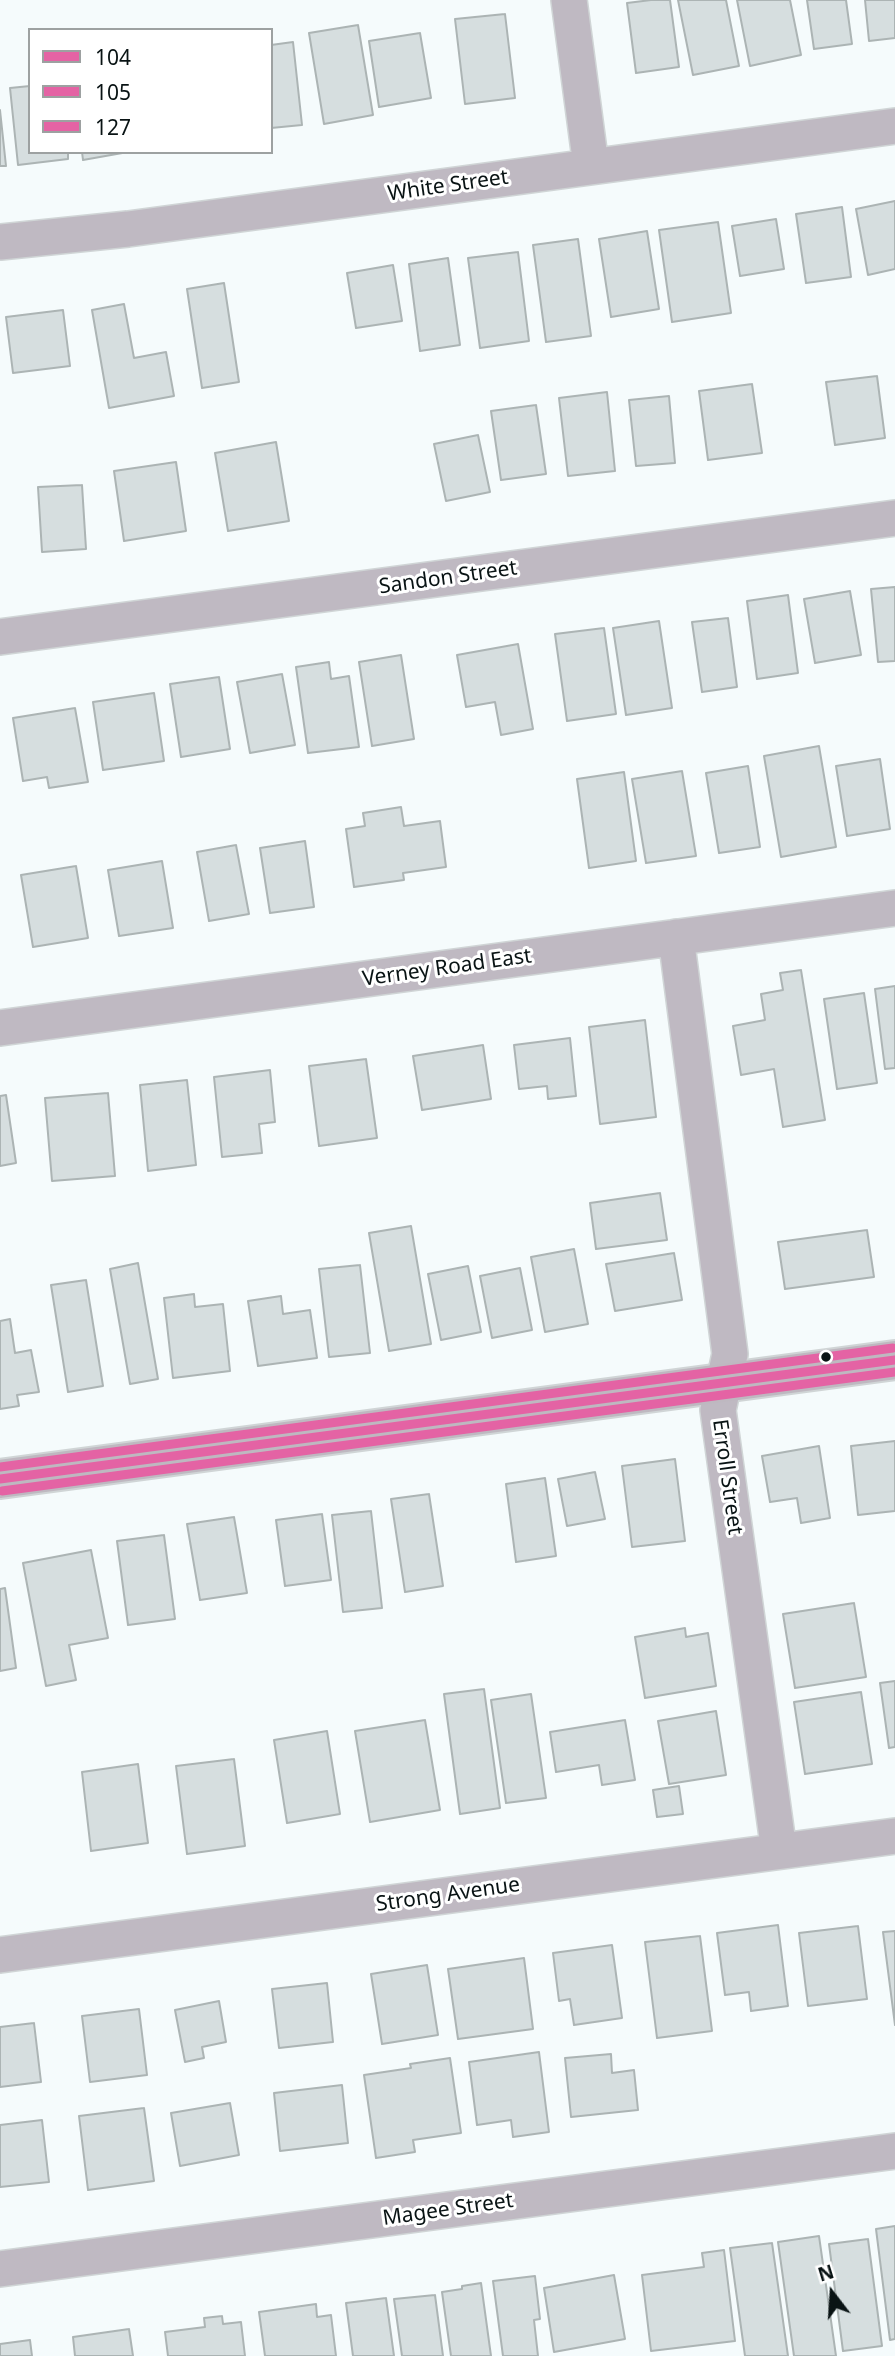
<!DOCTYPE html>
<style>
body{margin:0}
#map{position:relative;width:895px;height:2356px;overflow:hidden;background:#f5fbfc;font-family:"Noto Sans",sans-serif}
canvas{display:block}
.legend{position:absolute;left:28px;top:28px;width:245px;height:126px;box-sizing:border-box;background:#fff;border:2px solid #9da1a1;margin:0;padding:9px 12px;list-style:none;font-size:21px;color:#091314}
.legend li{display:flex;align-items:center;gap:14px;height:35px}
.legend b{width:35px;border:2px solid #9da1a1}
.north{position:absolute;left:797px;top:2258px;width:70px;height:70px;-webkit-text-stroke:5px #fff;paint-order:stroke;rotate:343deg;font-size:19px;font-weight:700;line-height:28px;text-align:center;color:#091314}
.north::after{content:'';display:block;margin:auto;width:24px;height:32px;background:#091314;clip-path:polygon(50% 0,100% 100%,50% 72%,0 100%)}
</style>
<div id="map">
<canvas width="895" height="2356"></canvas>
<ul class="legend">
<li><b style="height:9px;background:#e463a4"></b>104</li>
<li><b style="height:9px;background:#e463a4"></b>105</li>
<li><b style="height:9px;background:#e463a4"></b>127</li>
</ul>
<div class="north">N</div>
</div>
<script>
const g = document.querySelector('canvas').getContext('2d');
g.lineJoin = 'round';
function fillPath(path, color) { g.fillStyle = color; g.fill(path, 'evenodd'); }
const shape = rows => new Path2D(rows.map(r => 'M' + r).join(''));
function strokePath(path, color, width, dash) { g.strokeStyle = color; g.lineWidth = width; g.lineCap = dash ? 'butt' : 'round'; g.setLineDash(dash || []); g.stroke(path); }
function write(font, color, halo, rows, align = 'center') {
  g.font = font + ' "Noto Sans",sans-serif'; g.lineWidth = 6; g.setLineDash([]); g.textBaseline = 'middle'; g.strokeStyle = halo; g.fillStyle = color; for (const [text, x, y, turn = 0] of rows) {
    g.save(); g.translate(x, y); g.rotate((+turn || 0) * Math.PI / 180); g.textAlign = isNaN(turn) ? turn : align; if (halo) g.strokeText(text, 0, 0); g.fillText(text, 0, 0); g.restore();
  }
}
const building = shape([
 [651,0,670,0,679,67,636,73,627,3,651,0],
 [678,0,726,0,739,66,693,75,678,0],
 [737,0,790,0,801,55,750,66,737,0],
 [807,0,846,0,852,44,814,49,807,0],
 [865,0,895,0,895,38,869,41,865,0],
 [505,14,515,98,465,104,455,19,505,14],
 [358,25,373,115,324,124,309,33,358,25],
 [420,33,431,98,379,107,369,41,420,33],
 [293,42,302,125,271,128,271,45,293,42],
 [30,86,30,152,68,152,68,159,18,165,10,88,30,86],
 [0,110,6,166,0,166,0,110],
 [82,152,128,152,83,160,82,152],
 [895,201,895,269,868,275,856,209,895,201],
 [842,207,851,277,806,283,796,214,842,207],
 [776,219,784,269,740,276,732,226,776,219],
 [718,222,731,313,672,322,659,230,718,222],
 [647,231,659,309,611,317,599,239,647,231],
 [578,239,591,336,546,342,533,245,578,239],
 [518,252,529,341,480,348,468,258,518,252],
 [448,258,460,345,420,351,409,264,448,258],
 [393,265,402,321,356,328,347,273,393,265],
 [224,283,239,382,202,388,187,289,224,283],
 [124,304,134,358,166,352,174,396,109,408,92,310,124,304],
 [63,310,70,366,13,373,6,317,63,310],
 [877,376,885,438,835,445,826,382,877,376],
 [752,384,762,453,708,460,699,391,752,384],
 [607,392,615,471,568,476,559,398,607,392],
 [669,396,675,463,636,466,629,400,669,396],
 [536,405,546,474,501,480,491,411,536,405],
 [478,435,490,492,446,501,434,444,478,435],
 [276,442,289,521,228,531,215,453,276,442],
 [176,462,186,531,124,541,114,471,176,462],
 [82,485,86,549,42,552,38,487,82,485],
 [895,587,895,661,878,662,871,589,895,587],
 [850,591,861,655,815,663,804,599,850,591],
 [788,595,798,673,757,679,747,601,788,595],
 [728,618,737,687,702,692,692,622,728,618],
 [659,621,672,708,626,715,613,628,659,621],
 [604,628,616,714,567,721,555,634,604,628],
 [518,644,533,729,501,735,495,702,466,707,457,655,518,644],
 [401,655,414,739,372,746,359,662,401,655],
 [329,662,331,679,349,676,359,747,308,753,296,667,329,662],
 [282,674,295,745,250,753,237,682,282,674],
 [219,677,230,749,181,757,170,684,219,677],
 [154,693,164,761,103,770,93,702,154,693],
 [75,708,88,782,49,788,47,777,23,781,13,718,75,708],
 [819,746,836,847,781,857,764,756,819,746],
 [880,759,890,829,847,836,836,766,880,759],
 [748,766,760,847,719,853,706,773,748,766],
 [682,771,696,856,646,863,632,779,682,771],
 [624,772,636,861,589,868,577,779,624,772],
 [401,807,404,826,440,821,446,867,403,873,404,880,354,887,346,829,365,826,363,813,401,807],
 [305,841,314,907,270,913,260,848,305,841],
 [236,845,249,914,209,921,197,852,236,845],
 [162,861,173,928,119,936,108,870,162,861],
 [76,866,88,938,33,947,21,875,76,866],
 [801,970,825,1120,783,1127,774,1069,741,1075,733,1026,765,1020,761,994,783,990,780,973,801,970],
 [895,986,895,1068,885,1069,875,989,895,986],
 [864,993,877,1083,837,1089,824,999,864,993],
 [645,1020,656,1117,600,1124,589,1027,645,1020],
 [570,1038,576,1096,548,1099,547,1086,519,1089,514,1045,570,1038],
 [483,1045,491,1099,422,1110,413,1056,483,1045],
 [366,1059,377,1138,319,1146,309,1066,366,1059],
 [270,1070,275,1122,259,1124,262,1153,222,1157,214,1077,270,1070],
 [187,1080,196,1165,148,1171,140,1085,187,1080],
 [108,1093,115,1176,52,1181,45,1098,108,1093],
 [6,1095,16,1163,0,1166,0,1096,6,1095],
 [660,1193,667,1240,596,1249,590,1203,660,1193],
 [411,1226,431,1344,389,1351,369,1233,411,1226],
 [867,1230,874,1277,785,1289,778,1242,867,1230],
 [574,1249,588,1324,545,1332,531,1257,574,1249],
 [674,1253,682,1300,615,1311,606,1264,674,1253],
 [138,1263,158,1379,130,1384,110,1269,138,1263],
 [360,1265,370,1353,329,1357,319,1269,360,1265],
 [468,1266,481,1332,441,1340,428,1274,468,1266],
 [520,1268,532,1330,492,1338,480,1276,520,1268],
 [86,1280,103,1386,68,1392,51,1285,86,1280],
 [194,1294,195,1307,223,1304,230,1371,173,1378,164,1298,194,1294],
 [281,1296,283,1314,310,1310,317,1358,258,1366,248,1301,281,1296],
 [10,1319,15,1353,31,1350,39,1392,17,1395,19,1406,0,1409,0,1321,10,1319],
 [895,1441,895,1511,858,1515,851,1446,895,1441],
 [819,1446,830,1518,801,1523,797,1498,770,1502,762,1456,819,1446],
 [675,1459,685,1541,632,1547,622,1466,675,1459],
 [595,1472,605,1519,567,1526,558,1479,595,1472],
 [545,1478,556,1556,516,1562,506,1484,545,1478],
 [429,1494,443,1586,405,1592,391,1499,429,1494],
 [371,1511,382,1608,343,1612,332,1515,371,1511],
 [322,1514,331,1580,285,1586,276,1520,322,1514],
 [234,1517,247,1593,200,1600,187,1524,234,1517],
 [164,1535,175,1619,128,1625,117,1541,164,1535],
 [91,1550,108,1638,69,1645,76,1680,46,1686,23,1563,91,1550],
 [5,1588,16,1668,0,1671,0,1589,5,1588],
 [854,1603,866,1677,795,1688,783,1614,854,1603],
 [685,1628,686,1637,708,1633,716,1686,645,1698,635,1637,685,1628],
 [895,1681,895,1747,889,1748,880,1683,895,1681],
 [484,1689,500,1808,460,1814,444,1694,484,1689],
 [861,1692,872,1764,805,1774,794,1702,861,1692],
 [531,1694,546,1798,506,1803,491,1700,531,1694],
 [716,1711,726,1775,669,1784,658,1721,716,1711],
 [425,1720,440,1810,370,1822,355,1731,425,1720],
 [625,1720,635,1780,602,1785,599,1765,556,1772,550,1732,625,1720],
 [327,1731,340,1814,287,1823,274,1740,327,1731],
 [234,1759,245,1846,187,1854,176,1766,234,1759],
 [138,1764,148,1843,91,1851,82,1772,138,1764],
 [679,1786,683,1814,657,1817,653,1790,679,1786],
 [778,1925,788,2006,751,2011,749,1992,725,1995,717,1933,778,1925],
 [858,1926,867,1999,808,2006,799,1933,858,1926],
 [895,1931,895,2025,883,1932,895,1931],
 [700,1936,712,2031,657,2038,645,1942,700,1936],
 [612,1945,622,2018,574,2025,570,1999,559,2001,553,1953,612,1945],
 [524,1958,533,2029,458,2039,448,1969,524,1958],
 [427,1965,438,2035,382,2044,371,1974,427,1965],
 [327,1983,333,2042,279,2048,272,1989,327,1983],
 [219,2001,226,2042,202,2047,204,2058,185,2062,175,2010,219,2001],
 [139,2009,147,2075,90,2082,82,2016,139,2009],
 [34,2023,41,2082,0,2087,0,2027,34,2023],
 [539,2052,549,2132,513,2137,511,2120,477,2125,469,2062,539,2052],
 [611,2054,612,2073,634,2070,638,2110,571,2117,565,2058,611,2054],
 [450,2058,461,2133,413,2140,415,2152,376,2158,364,2075,411,2068,410,2064,450,2058],
 [342,2085,348,2143,280,2151,274,2093,342,2085],
 [230,2103,239,2155,180,2166,171,2113,230,2103],
 [144,2108,154,2181,88,2190,79,2116,144,2108],
 [42,2120,49,2182,0,2187,0,2125,42,2120],
 [895,2226,895,2339,890,2340,876,2229,895,2226],
 [819,2236,836,2356,794,2356,778,2242,819,2236],
 [868,2239,882,2346,843,2351,829,2244,868,2239],
 [772,2243,788,2356,745,2356,730,2248,772,2243],
 [724,2250,735,2341,651,2351,642,2275,704,2267,702,2253,724,2250],
 [614,2275,625,2339,554,2352,544,2288,614,2275],
 [535,2276,540,2319,534,2320,538,2356,503,2356,493,2281,535,2276],
 [481,2283,491,2356,451,2356,442,2292,462,2289,462,2286,481,2283],
 [435,2295,443,2356,402,2356,394,2299,435,2295],
 [386,2298,394,2356,353,2356,346,2303,386,2298],
 [316,2304,317,2317,331,2315,336,2356,265,2356,259,2312,316,2304],
 [222,2316,223,2324,241,2322,245,2356,168,2356,165,2332,205,2327,204,2318,222,2316],
 [129,2329,133,2356,75,2356,73,2337,129,2329],
 [30,2340,32,2356,0,2356,0,2344,30,2340]
]);
fillPath(building, '#d6dedf');
strokePath(building, '#acb4b4', 2);
const street = shape([
 [569,0,591,166],
 [0,242,128,229,895,126],
 [0,637,895,518],
 [676,937,730,1354,718,1410,779,1851],
 [0,1028,895,908],
 [0,1955,895,1836],
 [0,2269,895,2151]
]);
const secondary = shape([
 [0,1479,895,1360]
]);
strokePath(street, '#d0d5d6', 38);
strokePath(secondary, '#d0d5d6', 42);
strokePath(street, '#bfb9c2', 35);
strokePath(secondary, '#beb8c0', 38);
strokePath(shape([
 [0,1479,895,1360]
]), '#e463a4', 9);
strokePath(shape([
 [2,1491,895,1372]
]), '#e463a4', 9);
strokePath(shape([
 [0,1467,893,1348]
]), '#e463a4', 9);
for (const [x, y, r, color] of [
 [826,1357,6,"#091314"]
]) { const dot = new Path2D(); dot.arc(x, y, r, 0, 2 * Math.PI); g.fillStyle = color; g.fill(dot); strokePath(dot, '#fff', 2.5); }
write('21px', '#091314', '#fff', [
 ["White Street",448,186,-8],
 ["Sandon Street",448,578,-8],
 ["Verney Road East",447,968,-8],
 ["Erroll Street",727,1477,82],
 ["Strong Avenue",448,1895,-8],
 ["Magee Street",448,2210,-8]
]);
</script>
